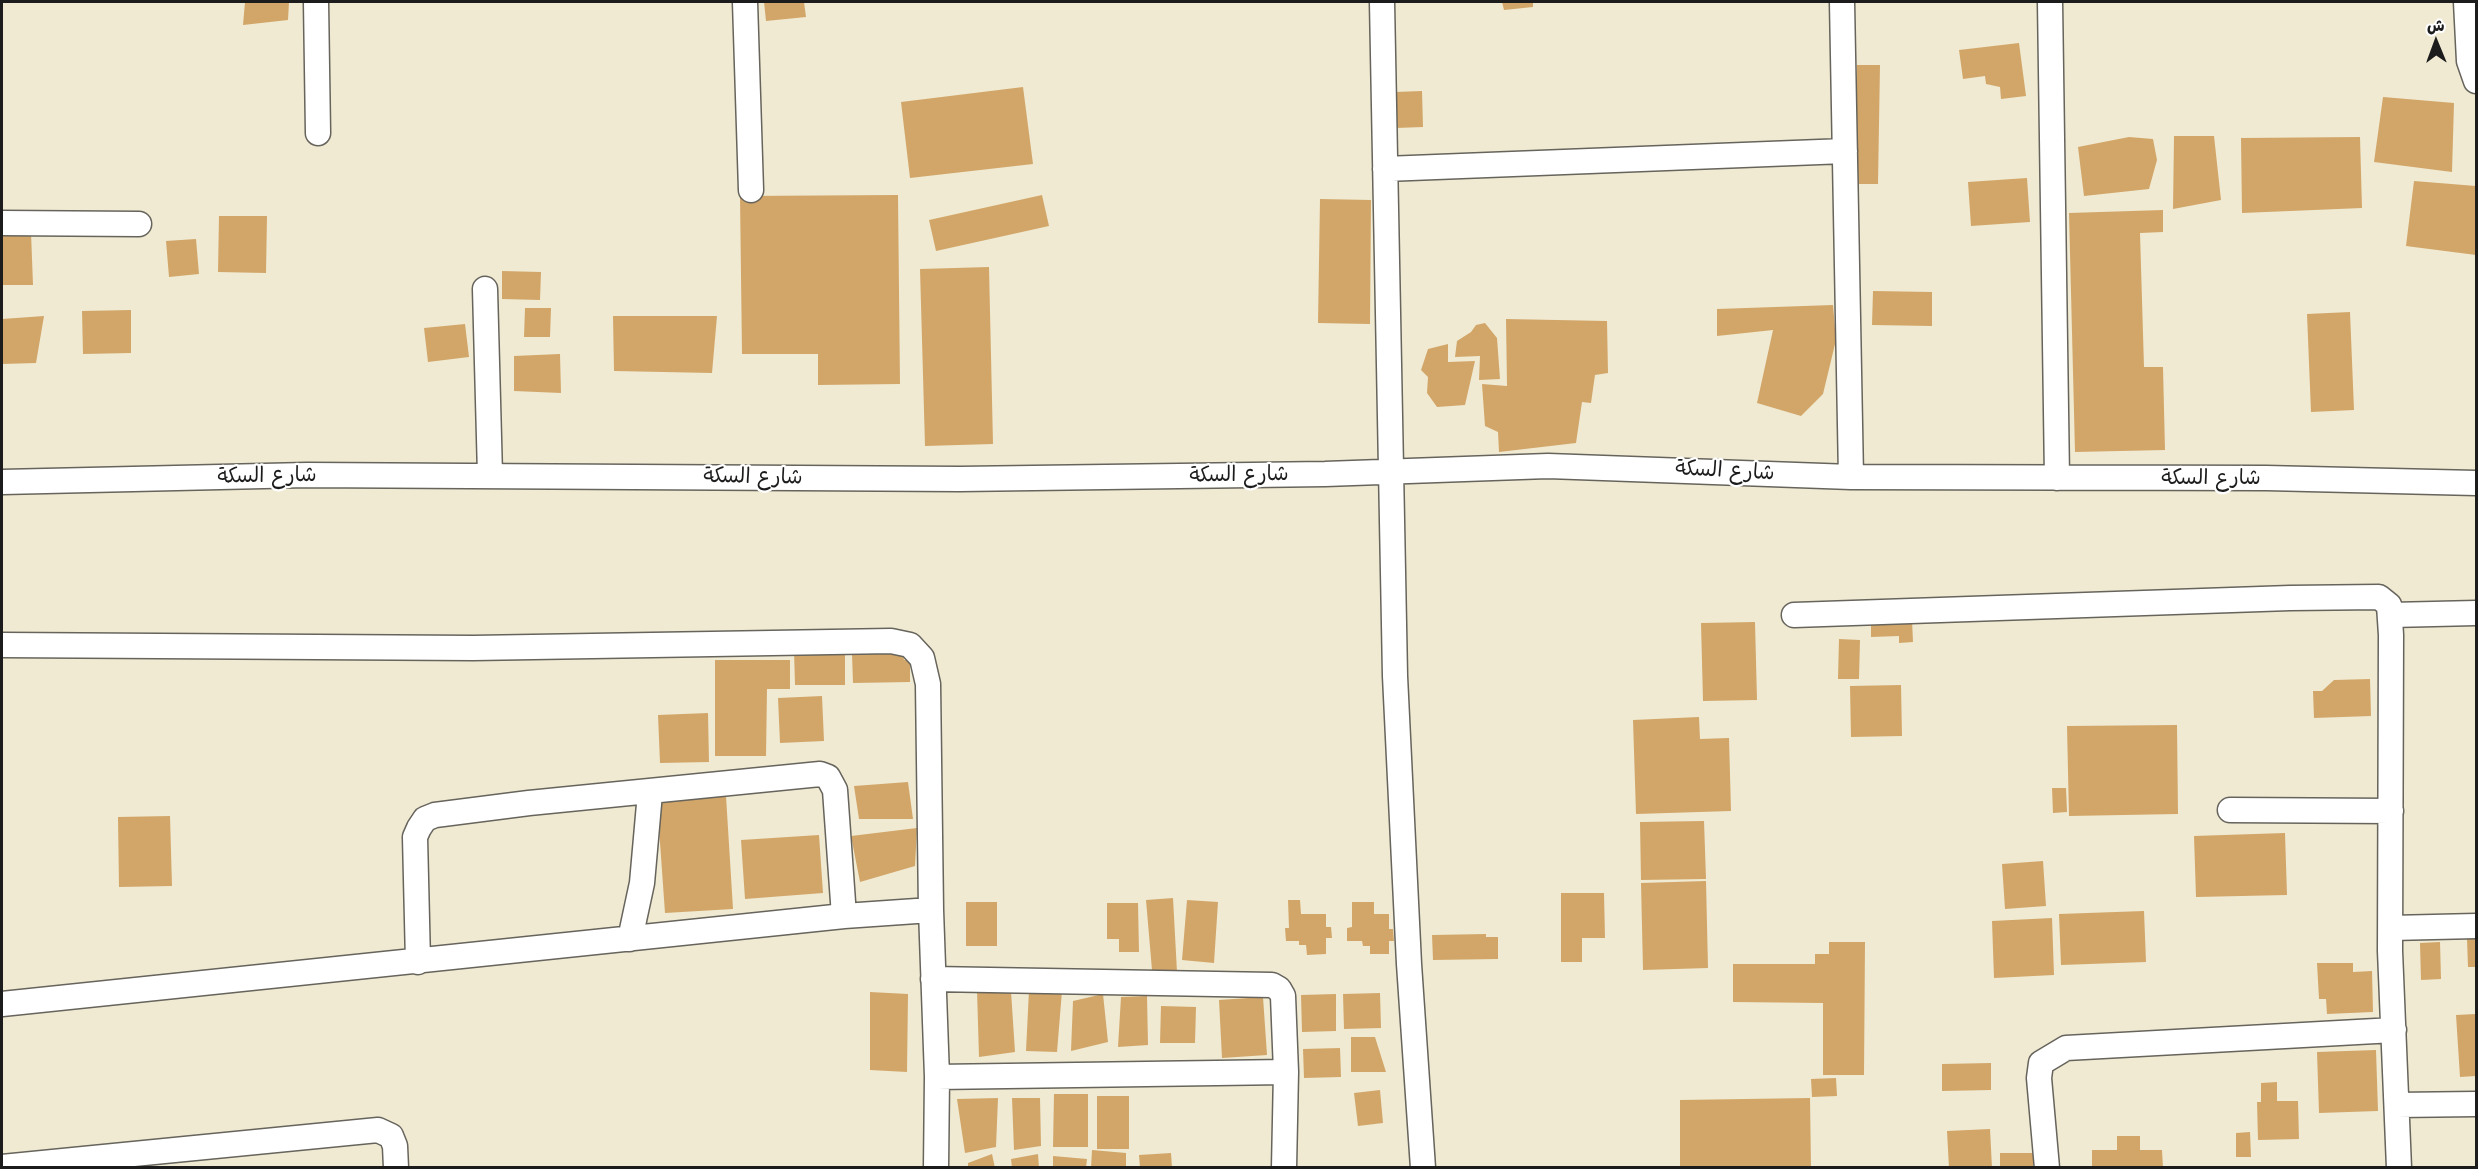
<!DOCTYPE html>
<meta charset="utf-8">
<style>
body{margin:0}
#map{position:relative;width:2478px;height:1169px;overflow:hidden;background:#f0ead2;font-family:"Playpen Sans","Playpen Sans Arabic",sans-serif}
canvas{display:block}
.frame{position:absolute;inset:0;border:3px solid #1c1c1c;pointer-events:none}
.north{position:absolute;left:2406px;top:12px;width:60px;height:60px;-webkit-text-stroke:4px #fff;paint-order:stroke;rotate:359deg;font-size:16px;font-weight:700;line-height:24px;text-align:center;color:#1c1c1c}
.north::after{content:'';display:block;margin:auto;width:21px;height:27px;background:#1c1c1c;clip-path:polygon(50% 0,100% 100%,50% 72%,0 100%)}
</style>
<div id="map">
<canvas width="2478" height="1169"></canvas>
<div class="frame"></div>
<div class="north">ش</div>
</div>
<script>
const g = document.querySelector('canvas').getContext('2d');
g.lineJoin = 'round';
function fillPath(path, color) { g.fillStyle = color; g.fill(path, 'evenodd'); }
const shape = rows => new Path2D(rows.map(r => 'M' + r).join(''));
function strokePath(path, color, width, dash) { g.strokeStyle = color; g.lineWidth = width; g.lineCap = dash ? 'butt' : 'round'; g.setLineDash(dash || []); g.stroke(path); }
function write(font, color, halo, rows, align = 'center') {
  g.font = font + ' "Playpen Sans","Playpen Sans Arabic",sans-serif'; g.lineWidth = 4.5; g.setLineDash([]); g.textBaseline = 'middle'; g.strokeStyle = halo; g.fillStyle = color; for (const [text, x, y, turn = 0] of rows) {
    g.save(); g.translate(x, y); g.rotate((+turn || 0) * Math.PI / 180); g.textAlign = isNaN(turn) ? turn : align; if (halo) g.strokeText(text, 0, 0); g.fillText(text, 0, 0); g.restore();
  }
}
fillPath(shape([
 [245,2,289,2,288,20,243,25],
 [764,2,804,2,806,17,766,21],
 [1502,2,1533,2,1533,7,1504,10],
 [2019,43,2026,96,2001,99,2000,87,1986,84,1985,76,1963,79,1959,50],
 [1857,65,1880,65,1878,184,1855,184],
 [1023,87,1033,164,910,178,901,102],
 [1422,91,1423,127,1396,128,1395,92],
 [2383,97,2454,103,2452,172,2374,162],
 [2174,136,2214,136,2221,200,2173,209],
 [2129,137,2153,139,2157,160,2149,189,2084,196,2078,147],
 [2360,137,2362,208,2242,213,2241,138],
 [2027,178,2030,222,1971,226,1968,182],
 [2414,181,2476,186,2476,255,2406,246],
 [898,195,900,384,818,385,818,354,742,354,740,196],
 [1042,195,1049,226,936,251,929,220],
 [1320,199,1371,200,1370,324,1318,323],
 [2163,210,2163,232,2140,233,2144,367,2163,367,2165,450,2075,452,2069,213],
 [219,216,267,216,266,273,218,272],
 [31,232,33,285,2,285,2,233],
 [196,239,199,274,169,277,166,241],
 [989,267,993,444,925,446,920,269],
 [502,271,541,272,540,300,502,299],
 [1873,291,1932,292,1932,326,1872,325],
 [1833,305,1836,340,1823,394,1801,416,1757,403,1773,330,1717,336,1717,309],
 [525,308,551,308,550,337,524,337],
 [131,310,131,353,83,354,82,311],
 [2350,312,2354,410,2311,412,2307,314],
 [44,316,36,363,2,364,2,319],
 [613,316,717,316,712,373,614,371],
 [1506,319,1607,321,1608,373,1595,375,1591,403,1582,402,1576,443,1499,452,1498,432,1485,426,1482,384,1507,386],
 [1485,323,1497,338,1500,379,1479,380,1480,356,1455,357,1457,341,1471,332,1476,325],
 [465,324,469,357,428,362,424,328],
 [1448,344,1448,362,1475,361,1465,405,1437,407,1427,393,1428,377,1421,370,1428,349],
 [560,354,561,393,514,391,514,356],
 [1912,620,1913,642,1899,643,1899,636,1871,637,1871,621],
 [1755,622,1757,700,1703,701,1701,623],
 [1839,639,1860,640,1859,679,1838,679],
 [845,649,845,685,795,685,794,650],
 [903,653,904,660,910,659,910,682,853,683,852,654],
 [715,660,790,660,790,689,767,689,766,756,715,756],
 [2370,679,2371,716,2314,718,2313,691,2322,691,2334,680],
 [1901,685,1902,736,1851,737,1850,686],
 [822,696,824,741,780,743,778,698],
 [708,713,709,762,660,763,658,715],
 [1699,717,1700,739,1729,738,1731,811,1636,814,1633,720],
 [2177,725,2178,814,2069,816,2067,726],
 [908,782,913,819,859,819,854,786],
 [2052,788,2066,788,2067,812,2053,813],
 [726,796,733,909,665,913,657,800],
 [170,816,172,886,119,887,118,817],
 [1704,821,1706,879,1641,880,1640,822],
 [917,828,915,866,860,882,851,836],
 [2285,833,2287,895,2196,897,2194,836],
 [819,835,823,893,745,899,741,840],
 [2043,861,2046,906,2005,909,2002,864],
 [1706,881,1708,968,1643,970,1641,883],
 [1561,893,1604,893,1605,938,1582,938,1582,962,1561,962],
 [1173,898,1177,972,1152,970,1146,900],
 [1187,900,1218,902,1214,963,1182,960],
 [1288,900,1300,900,1301,914,1326,914,1326,927,1331,927,1332,938,1326,938,1326,954,1307,955,1306,945,1299,945,1299,941,1286,941,1285,928,1289,928],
 [966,902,997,902,997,946,966,946],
 [1352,902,1374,902,1374,914,1389,914,1389,929,1393,929,1394,941,1389,941,1389,954,1370,954,1370,946,1363,946,1362,941,1347,941,1347,928,1352,927],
 [1107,903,1138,903,1139,952,1119,952,1119,939,1107,939],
 [2144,911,2146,962,2061,965,2059,914],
 [2052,918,2054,975,1994,978,1992,921],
 [1486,934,1486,937,1498,937,1498,959,1433,960,1432,935],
 [2476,938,2476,967,2468,967,2467,939],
 [1829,942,1865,942,1864,1075,1823,1075,1823,1003,1733,1002,1733,964,1815,964,1815,954,1829,954],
 [2440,942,2441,979,2421,980,2420,943],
 [2317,963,2353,963,2353,972,2372,971,2373,1012,2327,1014,2326,999,2319,999],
 [977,990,1011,991,1015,1052,979,1057],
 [1029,990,1062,991,1057,1052,1026,1051],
 [870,992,908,994,907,1072,870,1070],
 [1380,993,1381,1028,1344,1029,1343,994],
 [1103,994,1108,1042,1071,1051,1073,1001],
 [1336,994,1336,1031,1302,1032,1301,995],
 [1147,996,1148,1045,1118,1047,1121,997],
 [1263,997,1267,1055,1222,1058,1219,1000],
 [1161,1006,1196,1007,1195,1043,1160,1043],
 [2476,1014,2476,1076,2460,1077,2456,1015],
 [1351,1037,1375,1037,1386,1072,1351,1072],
 [1340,1048,1341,1077,1304,1078,1303,1049],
 [2376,1050,2378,1111,2319,1113,2317,1052],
 [1991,1063,1991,1090,1942,1091,1942,1064],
 [1836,1078,1837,1096,1812,1097,1811,1079],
 [2277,1082,2277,1101,2298,1101,2299,1139,2258,1140,2257,1102,2261,1102,2261,1083],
 [1380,1090,1383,1123,1358,1126,1354,1093],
 [1054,1094,1088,1094,1088,1147,1053,1147],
 [1097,1096,1129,1096,1129,1149,1097,1149],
 [998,1098,996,1147,965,1153,957,1099],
 [1012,1098,1040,1098,1041,1146,1014,1150],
 [1810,1098,1811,1168,1680,1168,1680,1100],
 [1990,1129,1992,1168,1949,1168,1947,1131],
 [2250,1132,2251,1157,2236,1157,2236,1133],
 [2117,1136,2140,1136,2140,1150,2162,1150,2163,1168,2092,1168,2092,1150,2117,1150],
 [1092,1150,1126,1153,1126,1168,1091,1168],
 [1171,1153,1172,1168,1140,1168,1139,1155],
 [2000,1153,2033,1153,2033,1168,2000,1168],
 [992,1154,995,1168,968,1168,968,1163],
 [1038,1154,1039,1168,1012,1168,1011,1159],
 [1053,1156,1087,1159,1086,1168,1053,1168]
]), '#d2a669');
const street = shape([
 [316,2,318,133],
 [745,2,751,190],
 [1382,2,1395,676,1409,964,1423,1168],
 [1842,2,1851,477],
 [2050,2,2057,478],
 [2466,2,2469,61,2476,81],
 [1385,169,1845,151],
 [2,223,139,224],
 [485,289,490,475],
 [2,482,307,475,960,479,1325,474,1548,466,1851,477,2266,478,2476,483],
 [1794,615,2290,598,2379,597,2389,605,2391,635,2390,951,2399,1168],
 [2391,615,2476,613],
 [2,645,473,648,891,641,910,645,922,658,928,684,931,910,937,1077,936,1168],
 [2230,810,2391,811],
 [2391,928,2476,926],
 [630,939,642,883,650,793],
 [418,962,415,837,419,828,425,819,435,815,529,803,820,774,828,777,835,790,844,916],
 [933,979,1272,985,1279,989,1283,996,1286,1072,1284,1168],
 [2,1004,844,916,931,910],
 [937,1077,1286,1072],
 [2397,1105,2476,1104],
 [2,1167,378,1130,391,1136,395,1146,396,1168],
 [2047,1168,2039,1078,2041,1063,2066,1048,2394,1030]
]);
strokePath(street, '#66645c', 27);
strokePath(street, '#fff', 24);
write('21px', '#1c1c1c', '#fff', [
 ["شارع السكة",1725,471,3],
 ["شارع السكة",1239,475,-1],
 ["شارع السكة",267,476,-1],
 ["شارع السكة",753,477,1],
 ["شارع السكة",2211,478]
]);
</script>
